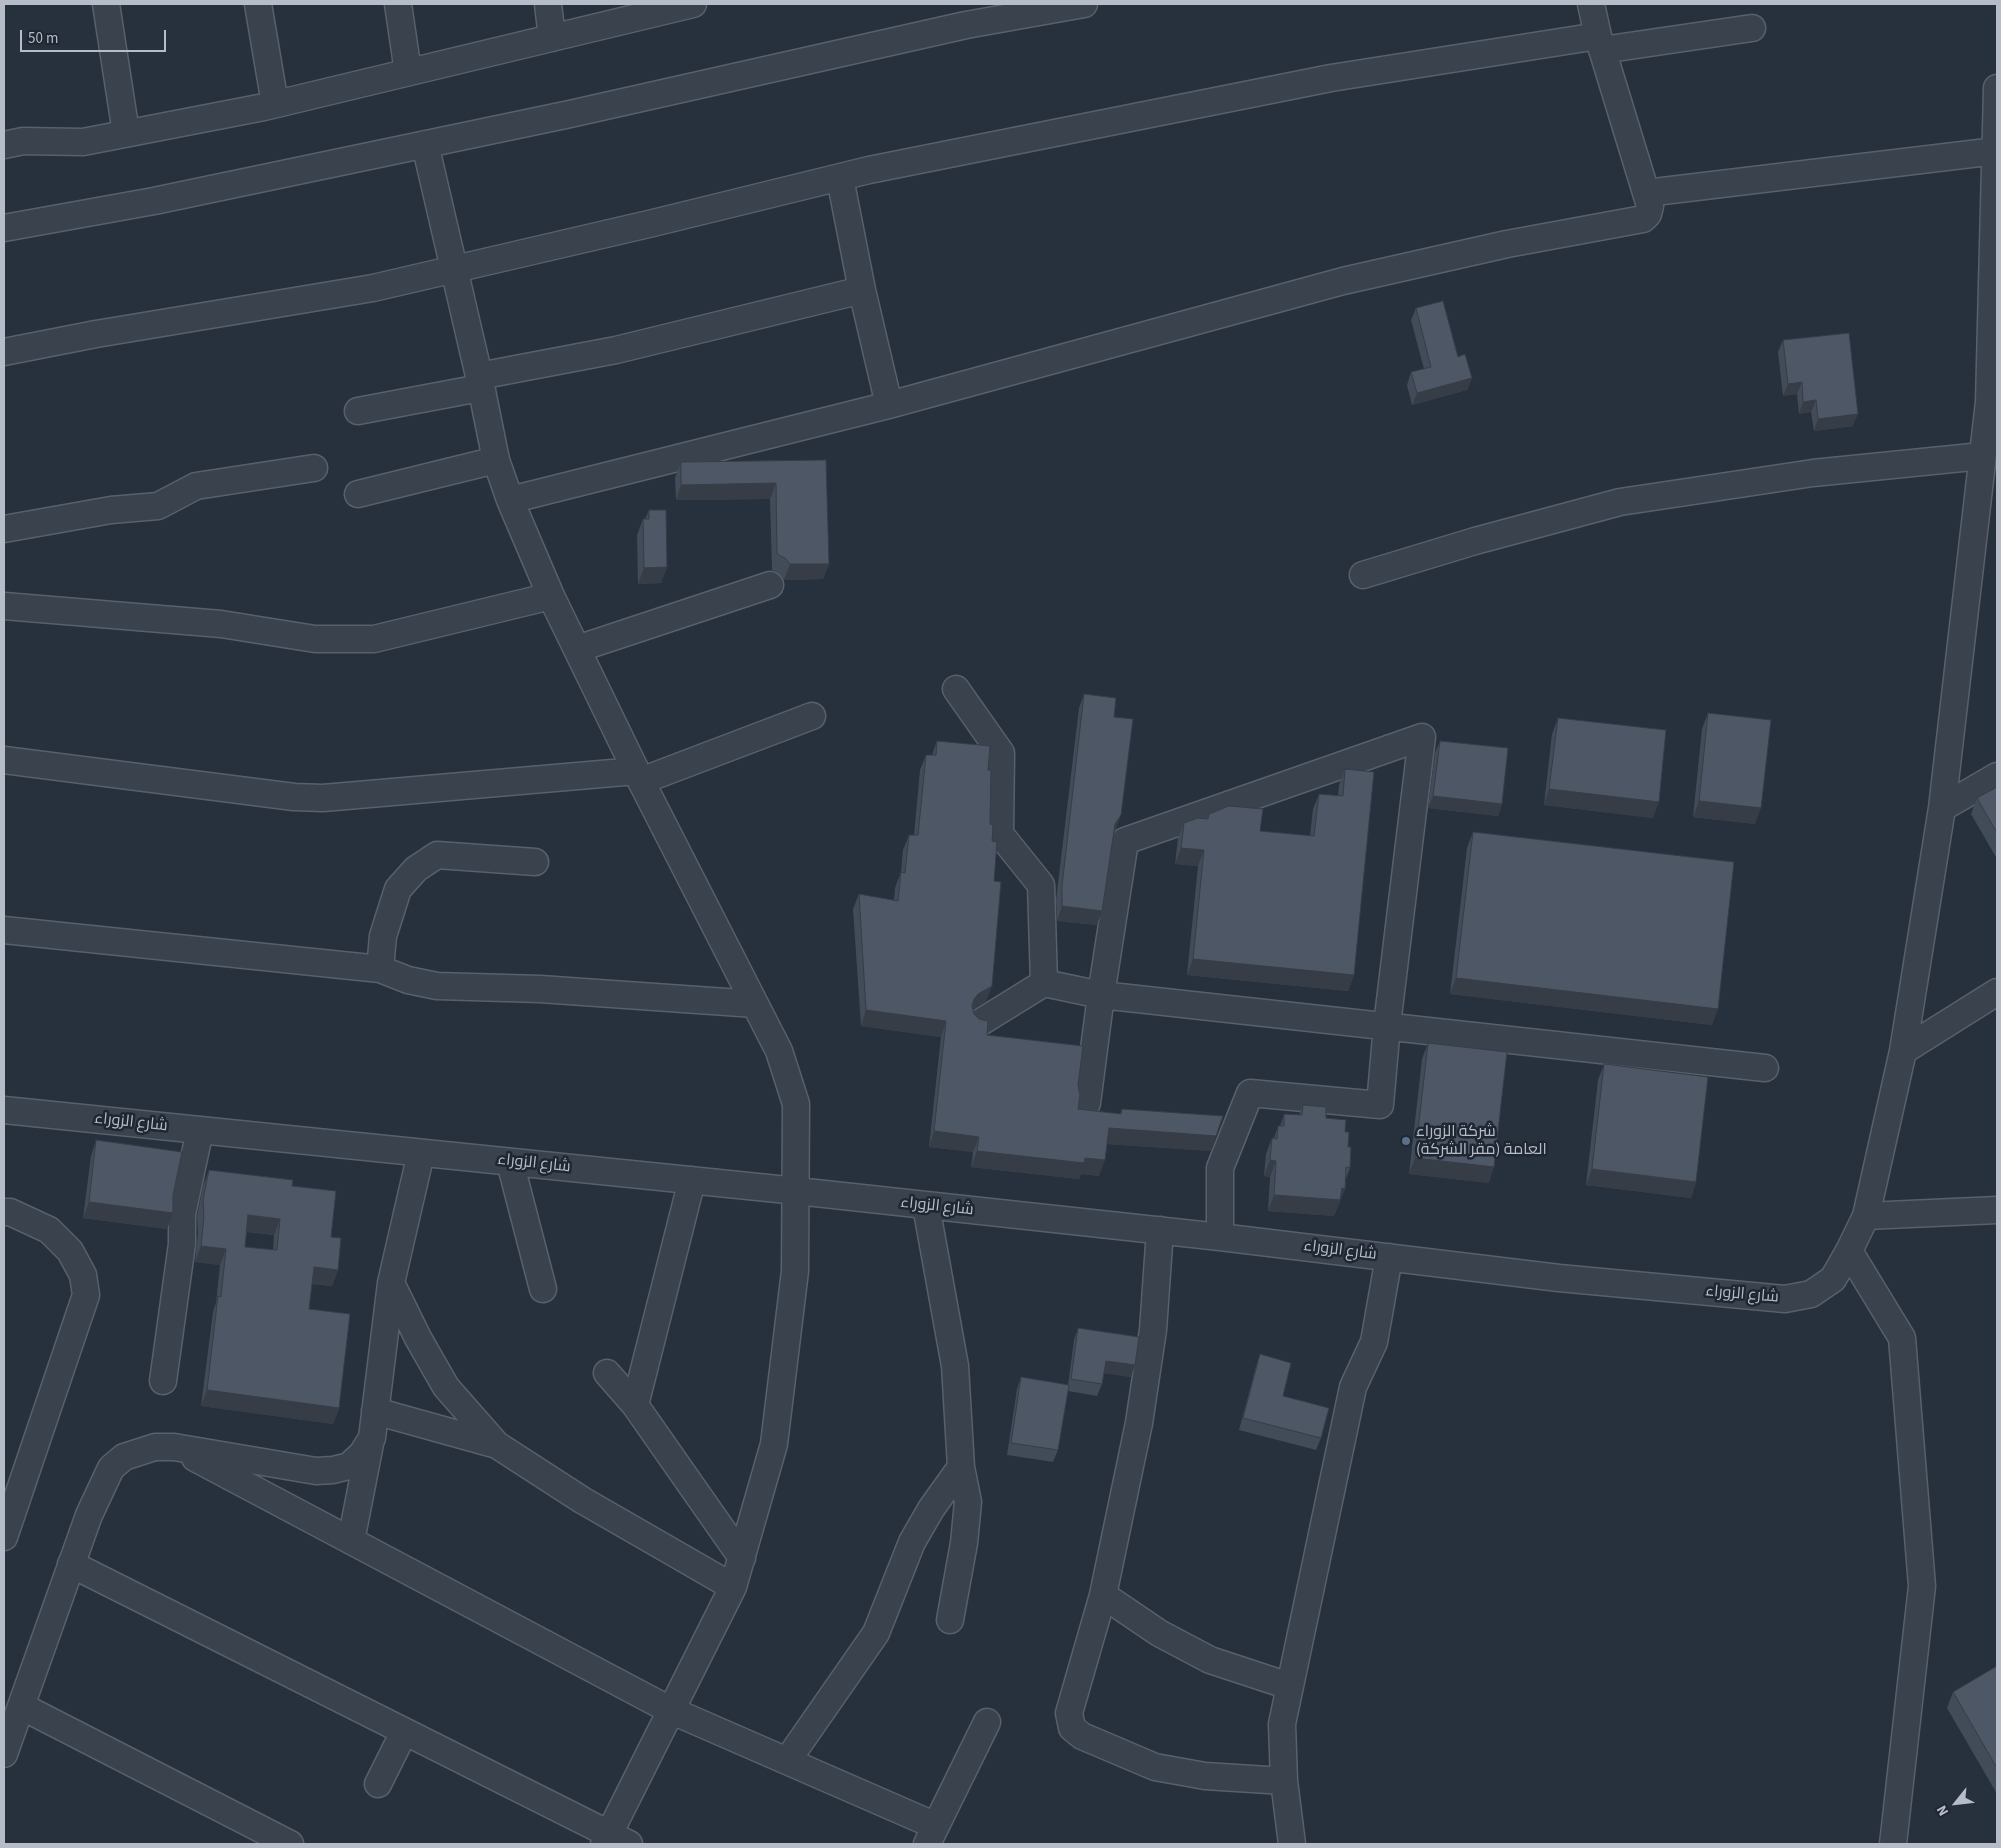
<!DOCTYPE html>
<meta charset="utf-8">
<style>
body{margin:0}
#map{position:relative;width:2001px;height:1848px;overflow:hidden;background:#27303d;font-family:"Source Sans 3",sans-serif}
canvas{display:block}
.frame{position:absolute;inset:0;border:5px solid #b7bdc8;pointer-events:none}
.north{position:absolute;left:1931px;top:1778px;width:50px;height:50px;-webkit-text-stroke:4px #1f2733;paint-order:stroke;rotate:241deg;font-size:14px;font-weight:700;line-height:20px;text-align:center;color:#b7bdc8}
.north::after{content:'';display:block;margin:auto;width:18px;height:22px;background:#b7bdc8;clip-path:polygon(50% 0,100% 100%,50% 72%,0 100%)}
.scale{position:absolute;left:20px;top:30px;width:146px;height:22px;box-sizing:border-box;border:2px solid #b7bdc8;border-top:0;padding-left:6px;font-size:15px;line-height:18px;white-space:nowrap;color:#b7bdc8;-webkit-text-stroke:4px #1f2733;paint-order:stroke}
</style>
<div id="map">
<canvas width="2001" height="1848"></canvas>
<div class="frame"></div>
<div class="north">N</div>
<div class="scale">50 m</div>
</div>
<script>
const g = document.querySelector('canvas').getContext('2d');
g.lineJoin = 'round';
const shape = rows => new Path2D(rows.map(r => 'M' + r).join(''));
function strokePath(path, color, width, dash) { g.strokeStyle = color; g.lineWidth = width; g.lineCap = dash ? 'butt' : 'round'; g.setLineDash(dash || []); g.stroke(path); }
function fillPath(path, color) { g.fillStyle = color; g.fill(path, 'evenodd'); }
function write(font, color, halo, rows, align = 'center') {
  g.font = font + ' "Source Sans 3",Cairo,sans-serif'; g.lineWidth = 5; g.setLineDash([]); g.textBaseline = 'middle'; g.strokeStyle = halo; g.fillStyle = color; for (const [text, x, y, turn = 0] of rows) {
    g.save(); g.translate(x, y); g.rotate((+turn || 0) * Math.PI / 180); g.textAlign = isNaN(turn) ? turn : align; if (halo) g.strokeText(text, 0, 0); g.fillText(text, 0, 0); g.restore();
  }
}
const minor = shape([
 [106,4,126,133],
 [258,4,275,104],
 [398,4,408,72],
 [548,4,552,38],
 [1602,50,1752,28],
 [425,144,479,376,496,460,510,500,551,596,641,781,779,1051,796,1104,795,1271,774,1444,733,1587,604,1844],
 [4,145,23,141,83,142,264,107,693,4],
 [840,178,862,290,889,405],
 [1646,193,1996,151],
 [4,228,154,201,570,114,966,25,1084,4],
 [4,352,96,334,373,288,653,223,869,170,1331,78,1598,36],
 [479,376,616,350,862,290],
 [358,411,480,388],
 [358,494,496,460],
 [510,500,889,405,1343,281,1507,244,1643,219,1648,214,1650,206,1598,36,1591,4],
 [4,529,111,510,158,506,196,486,314,468],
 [1363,575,1475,541,1620,502,1813,473,1982,456],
 [4,606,221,624,315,639,374,639,551,596],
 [577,649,770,585],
 [956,689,1001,753,1000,834,1041,885,1044,983],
 [4,760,294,797,323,798,636,771],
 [641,781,812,716],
 [1942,808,1997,776],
 [4,930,380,969,408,980,437,986,540,989,755,1004],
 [380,969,383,936,398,889,416,869,437,855,535,862],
 [981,1022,1044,983,1101,995,1765,1068],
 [1903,1051,1942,808,1989,402,1997,88],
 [1087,1103,1101,995,1125,841,1422,737,1387,1025,1380,1105,1250,1093,1220,1168,1220,1237],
 [4,1110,797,1191,1220,1237,1559,1278,1785,1299,1811,1294,1833,1279,1849,1251,1866,1216,1903,1051,1997,992],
 [510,1162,543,1289],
 [926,1206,955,1366,961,1467,968,1502,964,1543,950,1620],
 [4,1212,10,1212,49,1230,70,1251,83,1275,86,1295,4,1537],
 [1866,1216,1997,1210],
 [1160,1230,1153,1330,1139,1423,1103,1595,1069,1713,1072,1728,1082,1736,1155,1767,1205,1776,1284,1781],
 [1849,1251,1902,1338,1922,1586,1893,1844],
 [391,1283,418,1338,446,1387,497,1445,582,1500,733,1587],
 [607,1373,635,1405,742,1558],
 [163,1381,182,1244,182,1214,200,1130],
 [635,1405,692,1180],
 [375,1411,497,1445],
 [195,1458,670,1710,936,1826],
 [351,1541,370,1444],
 [71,1564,629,1844],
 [1103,1595,1159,1633,1210,1660,1289,1686],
 [21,1706,290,1844],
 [4,1754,89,1515,111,1468,124,1457,155,1447,174,1447,316,1471,333,1470,349,1466,362,1454,372,1438,391,1283,421,1153],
 [787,1761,876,1633,912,1542,931,1509,961,1467],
 [378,1784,404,1732],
 [927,1844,987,1722],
 [1292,1844,1284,1781,1282,1724,1353,1387,1374,1342,1389,1257]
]);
strokePath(minor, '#58606b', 29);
strokePath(minor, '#3a424d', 26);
fillPath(shape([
 [1416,308,1458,357,1472,378,1467,390,1412,405,1407,385,1411,372,1424,369,1411,320],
 [1783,340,1853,426,1814,431,1811,412,1799,414,1797,394,1783,396,1778,352],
 [826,460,829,564,823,579,784,580,780,574,772,570,770,499,676,500,675,478,681,462],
 [649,510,667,567,661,583,638,584,637,535,643,519,645,519],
 [1084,694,1114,717,1116,829,1114,833,1097,925,1057,921,1056,900,1079,708],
 [1708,713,1755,824,1693,817,1702,729],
 [1558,718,1653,818,1544,805,1552,734],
 [937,741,988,770,994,881,992,986,986,1001,973,1010,974,1014,987,1035,1078,1085,1078,1109,1120,1114,1122,1109,1211,1151,1107,1144,1099,1176,1081,1174,1079,1179,971,1167,973,1152,929,1147,941,1037,861,1026,853,909,859,894,894,900,895,888,901,872,903,850,909,835,914,835,920,770,926,755,932,755],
 [1440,741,1502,804,1498,816,1428,808,1435,753],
 [1345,769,1354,975,1348,991,1187,975,1198,866,1175,864,1178,838,1184,823,1207,819,1209,814,1260,831,1310,836,1313,809,1319,794,1338,796,1339,785],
 [1997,787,1997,859,1971,814,1977,798],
 [1473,832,1712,1025,1450,994,1467,848],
 [1428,1043,1489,1183,1409,1174,1422,1059],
 [1604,1064,1696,1182,1691,1198,1586,1185,1598,1080],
 [1303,1105,1326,1118,1345,1132,1348,1147,1350,1168,1346,1179,1345,1189,1334,1216,1268,1211,1270,1177,1264,1176,1266,1154,1272,1138,1274,1138,1278,1126,1280,1126,1284,1114,1299,1115],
 [96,1140,173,1195,173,1213,167,1229,83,1218,91,1156],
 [209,1170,292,1186,331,1237,338,1270,332,1286,312,1284,309,1309,339,1408,333,1424,201,1406,213,1312,216,1303,220,1265,195,1262,198,1233,197,1216,203,1186],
 [247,1232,274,1235,273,1250,245,1247],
 [1078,1328,1131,1377,1104,1373,1102,1384,1097,1396,1068,1391,1058,1450,1053,1462,1007,1455,1017,1389,1021,1377,1068,1385,1074,1340],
 [1260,1354,1283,1396,1321,1438,1316,1450,1239,1430,1256,1366],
 [1997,1666,1997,1794,1947,1708,1953,1692]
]), '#424b58');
fillPath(shape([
 [1472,378,1467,390,1412,405,1417,393],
 [1802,382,1797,394,1783,396,1788,384],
 [1816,400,1811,412,1799,414,1803,402],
 [1858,414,1853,426,1814,431,1818,419],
 [776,483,770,499,676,500,681,485],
 [790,564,829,564,823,579,784,580],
 [667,567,661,583,638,584,644,568],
 [1549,789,1659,802,1653,818,1544,805],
 [1433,796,1502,804,1498,816,1428,808],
 [1699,801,1761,808,1755,824,1693,817],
 [1121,815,1116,829,1110,839,1115,824],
 [1181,848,1204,850,1198,866,1175,864],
 [1062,906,1102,911,1097,925,1057,921],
 [1193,959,1354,975,1348,991,1187,975],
 [1456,978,1718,1009,1712,1025,1450,994],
 [992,986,986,1001,973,1010,968,1014,974,999,978,994],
 [866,1010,946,1021,941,1037,861,1026],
 [1109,1128,1216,1136,1211,1151,1103,1144],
 [934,1131,979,1137,973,1152,929,1147],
 [977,1151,1085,1158,1105,1160,1099,1176,1081,1174,1079,1179,971,1167],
 [1415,1158,1494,1167,1489,1183,1409,1174],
 [1270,1160,1276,1161,1270,1177,1264,1176],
 [1592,1169,1696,1182,1691,1198,1586,1185],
 [1342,1188,1345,1189,1334,1216,1268,1211,1274,1195],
 [89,1202,173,1213,167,1229,83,1218],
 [248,1215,280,1219,274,1235,243,1231],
 [201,1246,226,1249,220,1265,195,1262],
 [314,1267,338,1270,332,1286,308,1283],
 [1106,1361,1135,1365,1131,1377,1101,1373],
 [207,1390,339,1408,333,1424,201,1406]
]), '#363d47');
const building = shape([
 [1443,301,1458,357,1465,354,1472,378,1417,393,1411,372,1431,367,1416,308,1443,301],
 [1849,333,1858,414,1818,419,1816,400,1803,402,1802,382,1788,384,1783,340,1849,333],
 [826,460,829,564,790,564,785,558,777,554,776,483,681,485,681,462,826,460],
 [649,510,666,510,667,567,644,568,643,519,649,519,649,510],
 [1084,694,1116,698,1114,717,1133,719,1121,815,1115,824,1102,911,1062,906,1062,886,1084,694],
 [1708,713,1771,720,1761,808,1699,801,1708,713],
 [1558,718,1666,730,1659,802,1549,789,1558,718],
 [937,741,990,746,988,770,991,770,990,824,993,825,992,841,997,842,994,881,1001,882,992,986,978,994,974,999,972,1006,974,1014,979,1019,988,1021,987,1035,1083,1046,1078,1085,1080,1095,1078,1109,1121,1114,1122,1109,1223,1116,1216,1136,1109,1128,1105,1160,1085,1158,1084,1163,977,1151,979,1137,934,1131,946,1021,866,1010,859,894,898,901,901,872,905,873,909,835,918,835,926,755,936,755,937,741],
 [1440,741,1508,748,1502,804,1433,796,1440,741],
 [1345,769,1374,772,1354,975,1193,959,1204,850,1181,848,1184,823,1198,818,1208,819,1209,814,1229,806,1263,809,1260,831,1314,836,1319,794,1343,796,1345,769],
 [1997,787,1997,833,1977,798,1997,787],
 [1473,832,1734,862,1718,1009,1456,978,1473,832],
 [1428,1043,1507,1052,1494,1167,1415,1158,1428,1043],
 [1604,1064,1708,1077,1696,1182,1592,1169,1604,1064],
 [1303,1105,1326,1107,1326,1118,1346,1120,1345,1132,1349,1132,1348,1147,1351,1147,1350,1168,1346,1167,1345,1189,1342,1188,1340,1200,1274,1195,1276,1161,1270,1160,1272,1138,1277,1139,1278,1126,1284,1126,1284,1114,1302,1115,1303,1105],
 [96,1140,182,1152,173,1195,173,1213,89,1202,96,1140],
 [209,1170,293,1180,292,1186,336,1191,331,1237,341,1238,338,1270,314,1267,309,1309,350,1314,339,1408,207,1390,218,1296,221,1297,226,1249,201,1246,204,1217,203,1200,209,1170],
 [248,1215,280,1219,277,1250,245,1247,248,1215],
 [1078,1328,1139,1337,1135,1365,1106,1361,1102,1384,1071,1379,1078,1328],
 [1260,1354,1291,1363,1283,1396,1329,1408,1321,1438,1243,1418,1260,1354],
 [1021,1377,1069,1385,1058,1450,1011,1443,1021,1377],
 [1997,1666,1997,1768,1953,1692,1997,1666]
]);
fillPath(building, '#4d5766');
strokePath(building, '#363d47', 1);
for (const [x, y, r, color] of [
 [1406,1141,5,"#5c6f8a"]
]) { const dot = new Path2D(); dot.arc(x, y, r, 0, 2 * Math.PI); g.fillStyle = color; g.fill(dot); strokePath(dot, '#1f2733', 2); }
write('16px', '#b7bdc8', '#1f2733', [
 ["شارع الزوراء",131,1123,6],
 ["شارع الزوراء",534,1164,6],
 ["شارع الزوراء",937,1207,6],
 ["شارع الزوراء",1340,1251,7],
 ["شارع الزوراء",1742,1295,5]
]);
write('16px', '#b7bdc8', '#1f2733', [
 ["شركة الزوراء",1416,1132],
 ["العامة (مقر الشركة)",1416,1150]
], 'left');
</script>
